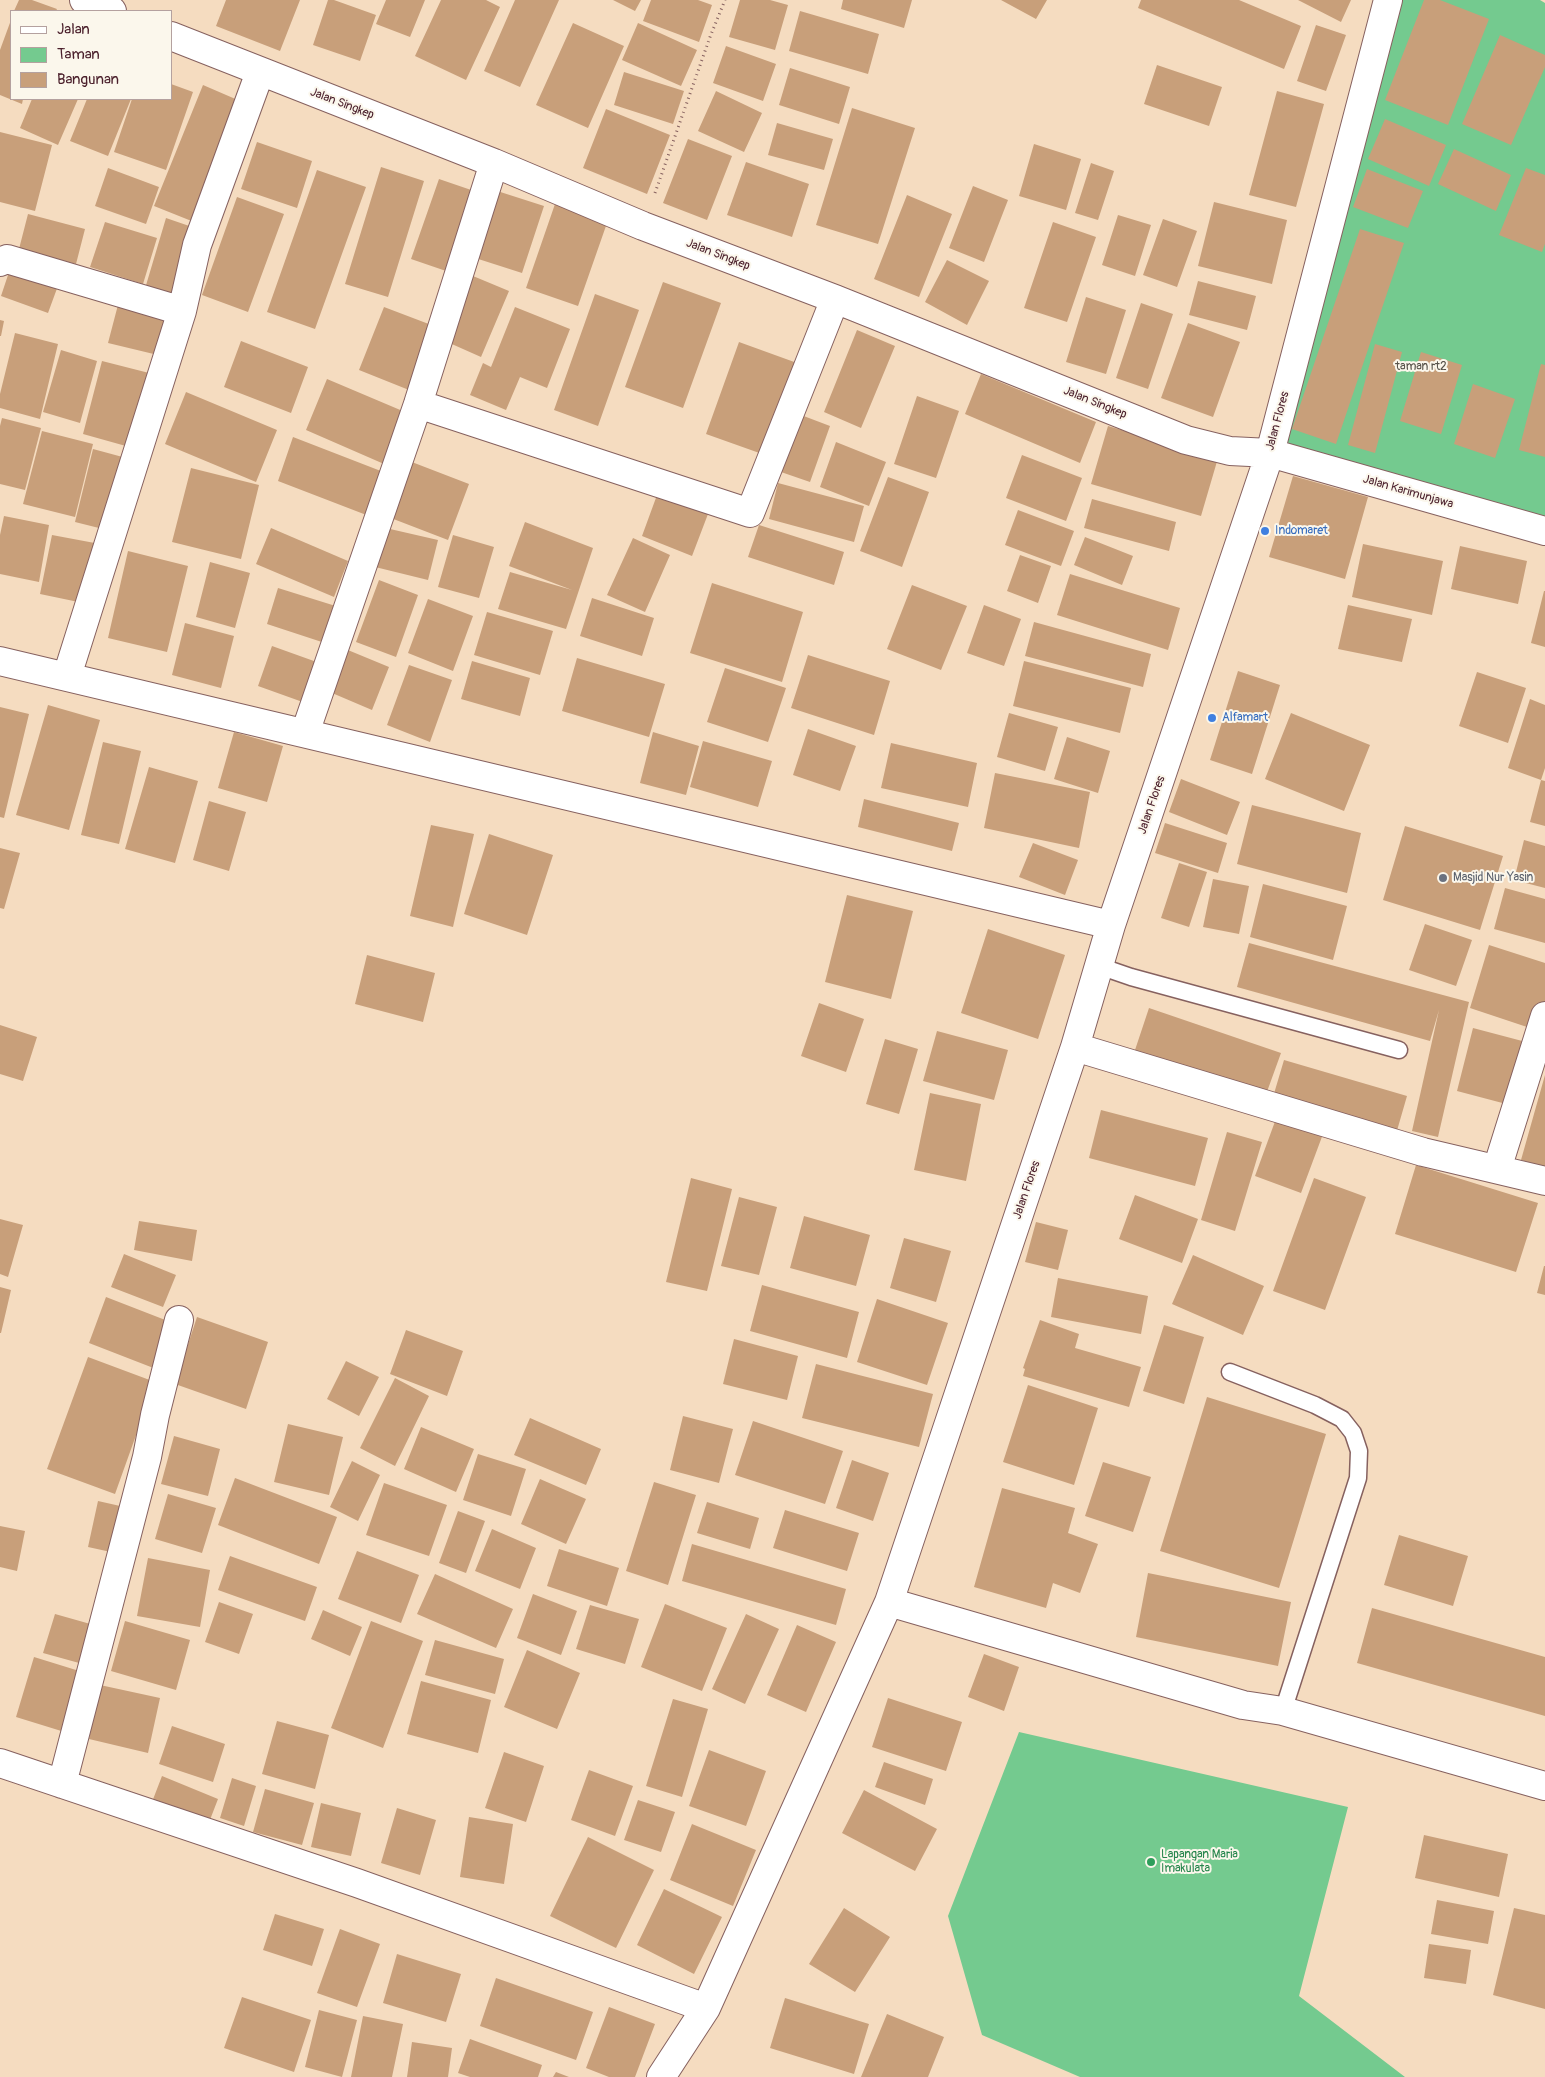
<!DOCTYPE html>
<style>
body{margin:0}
#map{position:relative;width:1545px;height:2077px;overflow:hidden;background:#f5dcc0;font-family:Pangolin,sans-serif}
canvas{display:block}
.legend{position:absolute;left:10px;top:10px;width:162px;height:90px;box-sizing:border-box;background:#fbf7ec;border:1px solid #b4a19f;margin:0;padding:6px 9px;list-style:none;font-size:15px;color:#4a1f2b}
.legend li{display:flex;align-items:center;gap:10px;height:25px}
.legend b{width:25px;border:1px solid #b4a19f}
</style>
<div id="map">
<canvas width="1545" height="2077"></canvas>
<ul class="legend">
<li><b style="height:6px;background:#fff"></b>Jalan</li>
<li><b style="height:14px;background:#74ca8f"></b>Taman</li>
<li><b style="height:14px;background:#c89f7a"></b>Bangunan</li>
</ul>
</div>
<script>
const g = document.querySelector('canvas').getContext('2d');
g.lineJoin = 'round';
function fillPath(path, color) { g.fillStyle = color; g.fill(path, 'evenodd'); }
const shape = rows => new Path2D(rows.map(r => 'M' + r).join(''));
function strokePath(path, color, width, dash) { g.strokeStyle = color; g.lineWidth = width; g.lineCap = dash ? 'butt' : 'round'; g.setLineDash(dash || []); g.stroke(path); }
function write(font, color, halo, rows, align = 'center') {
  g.font = font + ' Pangolin,sans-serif'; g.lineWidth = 4; g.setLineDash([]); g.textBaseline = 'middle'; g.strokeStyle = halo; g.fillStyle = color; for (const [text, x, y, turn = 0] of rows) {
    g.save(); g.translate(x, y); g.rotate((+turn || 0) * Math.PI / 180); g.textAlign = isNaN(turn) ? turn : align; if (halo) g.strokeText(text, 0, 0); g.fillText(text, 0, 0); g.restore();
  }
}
fillPath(shape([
 [1386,0,1540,0,1545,3,1545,531,1270,453],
 [1019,1732,1348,1807,1299,1996,1405,2077,1080,2077,982,2035,948,1916]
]), '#74ca8f');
fillPath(shape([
 [19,0,32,0,57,9,56,11,14,11],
 [226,0,300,0,280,51,216,26],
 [328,0,334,0,376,15,360,61,313,45],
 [386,0,425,0,410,37,376,24],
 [441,0,486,0,500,7,466,80,415,56],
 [515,0,559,0,520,87,484,71],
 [613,0,641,0,635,11],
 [651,0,698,0,712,5,699,42,643,21],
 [740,0,770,0,788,5,775,50,729,37],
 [843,0,912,0,904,28,841,9],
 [1001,0,1047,0,1036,19],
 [1141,0,1239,0,1301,26,1284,69,1138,8],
 [1298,0,1351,0,1341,22],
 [1424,0,1440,0,1489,19,1448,125,1385,100],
 [800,11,879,34,868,74,789,51],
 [11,20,11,99,23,99,22,104,0,95,0,50],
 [573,23,624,46,588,128,536,105],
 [638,23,697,50,681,86,622,60],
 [1316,25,1346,35,1326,91,1297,81],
 [1500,35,1545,55,1545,67,1511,145,1462,124],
 [726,46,776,64,763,101,713,83],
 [1157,65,1222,87,1209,126,1144,104],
 [790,68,850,87,839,124,779,105],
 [624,72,684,91,673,124,614,105],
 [171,84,193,92,166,170,114,152,132,99,171,99],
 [203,85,247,104,199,224,154,206],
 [716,91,762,113,744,152,698,131],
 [1277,91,1324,104,1296,207,1249,195],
 [32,99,78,99,58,145,20,128],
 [87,99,131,99,108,156,70,141],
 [852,108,915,128,878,244,816,225],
 [606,109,670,135,647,194,583,168],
 [1385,119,1446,145,1429,186,1368,159],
 [777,123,833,139,824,170,768,155],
 [0,132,52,145,35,211,0,202],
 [688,139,732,156,707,220,663,203],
 [257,142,312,161,297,208,241,189],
 [1034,144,1081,159,1066,210,1019,196],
 [1454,149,1511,175,1496,211,1438,184],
 [746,162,809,184,792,237,727,215],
 [1091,163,1114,171,1098,220,1075,213],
 [381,167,424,181,388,297,345,284],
 [108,168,159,187,146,224,95,206],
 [1526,168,1545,175,1545,244,1542,252,1499,235],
 [1367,169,1423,191,1408,228,1353,207],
 [317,170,366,187,315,329,267,312],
 [439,179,477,192,449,272,411,259],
 [973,186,1008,200,984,262,949,248],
 [491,189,544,206,522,273,469,256],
 [907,195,952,214,919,297,874,279],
 [237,197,284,214,248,312,202,295],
 [1214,202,1287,220,1272,284,1198,266],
 [555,204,607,223,578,306,526,288],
 [28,214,85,229,76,264,19,249],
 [1118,215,1151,225,1135,276,1102,265],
 [166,218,198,229,177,301,144,292],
 [1163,219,1197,231,1177,287,1143,275],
 [105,222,157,238,143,284,90,267],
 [1053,222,1096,237,1067,322,1024,308],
 [1360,229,1404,243,1336,444,1292,429],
 [947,260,989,281,967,325,925,302],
 [11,266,59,283,48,313,1,296],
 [473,276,509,291,481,357,445,341],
 [1198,281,1256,296,1247,330,1189,315],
 [663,282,721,303,683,408,625,387],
 [595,294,639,310,598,426,554,410],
 [1086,297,1126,310,1106,374,1066,362],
 [119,301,172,314,162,356,108,343],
 [1141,303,1173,314,1148,389,1116,378],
 [384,307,434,326,409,390,359,370],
 [515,307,570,329,547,388,520,377,506,410,470,395,483,363,491,367],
 [0,320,4,321,1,336,0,336],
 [1188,323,1240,342,1213,417,1161,398],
 [857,330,895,346,861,428,824,412],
 [15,333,58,344,40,419,0,408,0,394],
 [241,341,308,367,291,413,224,387],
 [739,342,797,363,765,455,706,434],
 [1375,344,1402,352,1375,453,1348,445],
 [61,350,97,361,80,423,43,412],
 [1421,352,1462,365,1441,434,1400,421],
 [102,361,153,374,133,448,83,434],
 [1541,364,1545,365,1545,457,1519,450],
 [981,374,1096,422,1080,463,965,414],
 [327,379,405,412,384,464,306,430],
 [1473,384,1515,399,1495,458,1454,444],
 [186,392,277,430,256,482,165,444],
 [917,396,959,411,936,478,894,464],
 [801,415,830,426,810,482,781,472],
 [2,418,41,428,25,490,0,484,0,426],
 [1108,426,1218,458,1201,516,1091,484],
 [42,431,93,444,75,517,23,504],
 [293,437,386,473,369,516,278,481],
 [836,442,886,462,869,506,820,487],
 [93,449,130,459,111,531,75,522],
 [1022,455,1082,478,1066,521,1006,498],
 [404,459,469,484,448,540,383,515],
 [191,468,259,485,241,559,172,542],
 [1293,476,1368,497,1345,579,1269,557],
 [888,477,929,492,902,567,860,551],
 [778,483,864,506,854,542,769,519],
 [657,495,708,514,692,556,642,536],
 [1092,499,1176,522,1169,551,1084,528],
 [1018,510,1074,531,1061,566,1005,545],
 [4,516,49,525,39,582,0,574,0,535],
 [525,522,593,548,566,629,498,609,510,572,572,590,509,566],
 [759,525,844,552,834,585,748,557],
 [377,526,438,540,428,580,367,565],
 [271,528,348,561,334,597,256,564],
 [52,535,100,544,88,604,40,594],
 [453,535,494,547,479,598,438,587],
 [1085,537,1133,556,1122,585,1074,565],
 [633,538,670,555,645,612,607,595],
 [1363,544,1443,561,1432,615,1352,597],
 [1460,546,1527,561,1518,604,1451,589],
 [128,551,188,566,167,652,108,638],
 [1020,555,1051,566,1038,603,1007,591],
 [210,562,250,573,235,628,196,617],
 [1070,574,1180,608,1168,650,1057,615],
 [379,580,418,595,396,657,356,642],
 [712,583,803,612,782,682,690,653],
 [912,585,967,606,941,670,887,649],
 [278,588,342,608,331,645,267,624],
 [1544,591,1545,591,1545,647,1531,643],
 [592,598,654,618,642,656,580,636],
 [428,599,473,616,453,671,408,653],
 [984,605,1021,619,1004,666,967,653],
 [1348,605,1412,619,1402,662,1338,649],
 [487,612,553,631,540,675,474,655],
 [1034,622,1151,654,1143,687,1025,656],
 [185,623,234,636,221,688,172,675],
 [272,646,325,665,311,705,258,686],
 [343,648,389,667,372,710,325,690],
 [808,655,890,681,874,735,791,708],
 [577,658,665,684,649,737,562,711],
 [472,661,530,678,520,716,461,699],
 [1024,661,1131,688,1120,733,1013,706],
 [409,665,452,680,430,742,387,725],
 [725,668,786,688,768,742,707,722],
 [1238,671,1280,685,1252,774,1210,760],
 [1477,672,1526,688,1508,743,1459,726],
 [1530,699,1545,705,1545,768,1541,780,1508,768],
 [48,705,100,720,69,830,16,815],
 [0,707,29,714,4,818,0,817],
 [1009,713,1058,727,1045,771,997,757],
 [1291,713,1370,745,1344,811,1265,779],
 [808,729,856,746,840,791,793,775],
 [234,732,283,746,267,802,218,788],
 [653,732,699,746,686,795,640,783],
 [1067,737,1110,751,1098,793,1054,779],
 [703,741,772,761,758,807,690,787],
 [103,742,141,751,119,844,81,835],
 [891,743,977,763,968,807,881,788],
 [149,767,198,781,175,863,125,849],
 [995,773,1090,792,1079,848,984,828],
 [1181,779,1240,802,1227,835,1169,812],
 [1541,780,1545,781,1545,826,1530,822],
 [864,799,959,823,952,851,858,827],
 [209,801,246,812,229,871,193,860],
 [1252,805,1361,833,1347,893,1237,864],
 [1165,823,1227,843,1218,873,1155,853],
 [431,825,474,834,453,927,410,916],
 [1405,826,1503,856,1480,930,1383,900],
 [489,834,553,855,527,935,464,914],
 [1524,840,1545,846,1545,888,1514,880],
 [1033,843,1078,860,1065,895,1019,877],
 [0,848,20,853,4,909,0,908],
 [1179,863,1207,872,1189,927,1161,918],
 [1213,879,1249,886,1239,934,1203,927],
 [1263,884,1347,906,1333,960,1250,937],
 [1505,888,1545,899,1545,943,1494,929],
 [847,895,913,911,891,999,825,982],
 [1425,924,1472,940,1456,986,1409,970],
 [988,929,1065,955,1038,1039,961,1013],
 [1249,943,1469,1002,1438,1137,1412,1131,1439,1010,1430,1041,1237,987],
 [1489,945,1545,963,1545,1013,1539,1031,1470,1008],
 [367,955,435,973,423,1022,355,1004],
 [819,1003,864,1019,846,1072,801,1056],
 [1149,1008,1281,1053,1264,1100,1133,1056],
 [0,1025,37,1037,23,1081,0,1074],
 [1473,1028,1526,1042,1510,1105,1457,1091],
 [937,1031,1008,1050,994,1100,923,1081],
 [885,1039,918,1049,899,1114,866,1104],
 [1284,1060,1407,1096,1396,1134,1273,1097],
 [1545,1075,1545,1167,1521,1160],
 [930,1093,981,1104,966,1181,914,1170],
 [1101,1110,1208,1138,1195,1186,1089,1158],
 [1277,1116,1323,1134,1301,1193,1255,1176],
 [1227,1132,1262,1142,1235,1231,1201,1220],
 [1416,1165,1538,1203,1516,1272,1395,1234],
 [691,1178,732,1189,707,1291,666,1282],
 [1314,1178,1366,1197,1325,1310,1273,1291],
 [1135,1195,1198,1219,1182,1263,1119,1239],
 [739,1197,777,1207,759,1275,721,1266],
 [804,1216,870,1235,856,1286,790,1268],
 [0,1219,23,1225,8,1277,0,1274],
 [139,1221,197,1230,192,1261,134,1250],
 [1036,1222,1068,1230,1058,1270,1025,1262],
 [904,1238,951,1251,936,1302,890,1288],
 [124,1254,176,1275,163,1307,111,1287],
 [1193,1255,1264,1286,1243,1335,1172,1304],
 [1544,1266,1545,1266,1545,1295,1537,1293],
 [1058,1278,1148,1296,1141,1334,1051,1317],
 [762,1285,859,1312,847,1358,750,1331],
 [0,1287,11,1290,1,1333,0,1333],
 [106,1297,173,1323,156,1369,89,1343],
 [877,1299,948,1323,927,1385,857,1362],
 [197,1317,268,1342,246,1409,175,1384],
 [1040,1320,1079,1334,1075,1348,1141,1367,1129,1407,1023,1376,1025,1369,1023,1368],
 [1164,1325,1204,1337,1184,1404,1143,1391],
 [406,1330,463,1351,447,1396,390,1374],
 [734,1339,798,1356,787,1400,723,1384],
 [88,1357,155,1382,115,1494,47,1469],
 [346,1361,379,1377,359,1416,327,1399],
 [816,1364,933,1394,919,1447,802,1418],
 [395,1378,429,1396,395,1466,360,1448],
 [1028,1385,1098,1408,1074,1485,1003,1462],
 [1207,1397,1326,1434,1279,1588,1160,1551],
 [683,1416,733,1429,719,1483,670,1470],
 [530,1418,601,1449,586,1485,514,1455],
 [753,1421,843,1451,825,1504,735,1475],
 [288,1424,343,1437,329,1495,274,1482],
 [421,1427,474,1449,456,1492,404,1469],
 [174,1436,220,1449,208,1496,161,1484],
 [478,1454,526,1469,511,1516,463,1500],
 [852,1460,889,1473,873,1521,836,1508],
 [352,1461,380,1475,358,1521,330,1507],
 [1103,1462,1151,1477,1133,1532,1085,1516],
 [235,1478,337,1517,319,1564,218,1525],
 [540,1479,586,1499,566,1544,521,1524],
 [654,1482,696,1495,668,1585,626,1571],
 [384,1483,447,1505,429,1556,366,1535],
 [1002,1488,1075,1508,1068,1533,1098,1544,1080,1593,1053,1583,1046,1608,974,1587],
 [168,1494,216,1508,202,1553,155,1539],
 [98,1501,129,1508,120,1554,88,1547],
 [707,1502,759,1518,750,1549,697,1533],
 [785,1510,859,1533,847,1571,773,1548],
 [458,1511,485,1521,466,1573,439,1563],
 [0,1526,25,1531,17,1571,0,1567],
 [492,1529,536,1548,520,1589,475,1571],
 [1399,1535,1468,1556,1453,1606,1384,1585],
 [692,1544,846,1589,836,1625,682,1581],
 [559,1549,619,1568,607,1606,547,1586],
 [357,1551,419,1575,401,1623,338,1599],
 [230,1556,317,1587,305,1621,218,1590],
 [148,1558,210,1570,200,1627,137,1616],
 [1148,1573,1291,1602,1278,1666,1136,1637],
 [435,1574,513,1609,496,1648,417,1614],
 [533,1594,577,1611,561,1655,517,1638],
 [219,1602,253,1614,239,1654,205,1642],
 [665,1604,727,1628,702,1691,641,1667],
 [590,1605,639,1619,625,1664,576,1649],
 [1372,1608,1545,1657,1545,1716,1357,1663],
 [323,1610,362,1627,350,1656,311,1639],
 [55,1614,101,1627,90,1666,43,1653],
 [746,1614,779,1629,745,1704,712,1689],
 [125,1621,190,1640,176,1690,111,1671],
 [371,1621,423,1641,383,1748,331,1728],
 [797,1625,836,1642,806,1712,767,1695],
 [435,1640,504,1659,495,1694,425,1675],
 [527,1650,580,1673,557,1729,504,1707],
 [984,1654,1019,1667,1004,1711,968,1697],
 [34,1657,89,1674,71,1734,16,1717],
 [421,1681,491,1700,478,1753,407,1734],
 [100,1685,160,1698,148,1753,89,1739],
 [888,1698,962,1722,946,1771,872,1747],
 [673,1699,708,1709,682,1797,646,1786],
 [277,1721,329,1735,315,1789,262,1774],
 [172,1726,225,1744,213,1782,159,1764],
 [709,1750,766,1771,746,1826,689,1806],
 [504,1752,544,1766,526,1822,485,1808],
 [884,1762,933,1779,925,1805,875,1787],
 [589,1770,633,1786,615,1836,571,1820],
 [162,1776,218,1799,208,1825,152,1802],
 [232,1778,256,1786,244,1826,220,1818],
 [265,1789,314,1803,302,1845,253,1832],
 [864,1790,937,1829,915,1871,842,1833],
 [638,1800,675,1812,661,1852,624,1840],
 [321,1803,361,1813,351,1856,311,1847],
 [397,1808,436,1820,420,1875,381,1863],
 [469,1817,513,1824,504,1884,460,1877],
 [692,1824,756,1850,733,1906,670,1880],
 [1424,1835,1508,1854,1499,1897,1415,1878],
 [588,1837,654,1870,616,1948,550,1916],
 [664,1889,722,1917,694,1974,637,1945],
 [1437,1900,1494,1911,1488,1944,1431,1934],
 [844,1908,890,1937,855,1992,809,1964],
 [1514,1908,1545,1915,1545,2009,1493,1995],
 [275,1914,324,1929,312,1966,263,1950],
 [340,1929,380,1944,357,2007,317,1993],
 [1429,1944,1471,1950,1466,1984,1424,1978],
 [397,1954,461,1974,446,2022,383,2003],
 [496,1978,593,2012,576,2060,480,2026],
 [242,1997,311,2020,294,2072,224,2048],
 [785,1998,869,2024,854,2074,770,2048],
 [609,2007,655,2024,635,2077,609,2077,586,2068],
 [319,2010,357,2020,342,2077,305,2067],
 [887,2014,944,2037,928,2077,861,2077],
 [363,2016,403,2024,392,2077,351,2077],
 [470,2039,542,2065,538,2077,470,2077,458,2073],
 [412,2042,452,2048,448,2077,407,2077],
 [556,2072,569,2077,553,2077]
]), '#c89f7a');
const service = shape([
 [1099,966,1131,977,1399,1050],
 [1230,1372,1315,1405,1342,1419,1353,1433,1359,1451,1358,1478,1283,1711]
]);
const minor = shape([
 [84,0,112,11],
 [171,36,494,163,643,226,835,299,1186,440,1230,451,1270,453,1545,531],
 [0,262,7,259,182,311],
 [418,404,750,513,835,299],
 [0,661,1111,925],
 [67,676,182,311,197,245,260,72],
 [305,733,418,404,494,163],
 [1075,1047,1423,1152,1545,1181],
 [1497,1169,1545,1016],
 [889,1602,1243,1705,1283,1711,1545,1786],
 [0,1763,357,1883,706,2008],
 [62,1784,147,1457,155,1415,179,1320],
 [661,2077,706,2008,889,1602,1075,1047,1111,925,1270,453,1388,0]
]);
strokePath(service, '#86615f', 19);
strokePath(minor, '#86615f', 30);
strokePath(shape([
 [655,193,710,37,725,0]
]), '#86615f', 3, [1, 4]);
strokePath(service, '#fff', 16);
strokePath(minor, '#fff', 28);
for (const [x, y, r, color] of [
 [1265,531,5,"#3f7fe0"],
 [1212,718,5,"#3f7fe0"],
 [1443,878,5,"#6b7280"],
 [1151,1862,5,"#2e9e5b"]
]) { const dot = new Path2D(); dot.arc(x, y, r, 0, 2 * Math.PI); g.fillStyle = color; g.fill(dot); strokePath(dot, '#fbf7ec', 2); }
write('12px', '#4a1f2b', '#fbf7ec', [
 ["Jalan Singkep",342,104,21],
 ["Jalan Singkep",718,255,21],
 ["Jalan Singkep",1095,403,22],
 ["Jalan Flores",1278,421,-75],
 ["Jalan Karimunjawa",1408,492,16],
 ["Jalan Flores",1152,805,-71],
 ["Jalan Flores",1027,1190,-71]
]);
write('12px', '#575249', '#fbf7ec', [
 ["taman rt2",1421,367]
]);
write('12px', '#366cbe', '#fbf7ec', [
 ["Indomaret",1275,531],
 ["Alfamart",1222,718]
], 'left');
write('12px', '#5b616d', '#fbf7ec', [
 ["Masjid Nur Yasin",1453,878]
], 'left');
write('12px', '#27864d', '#fbf7ec', [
 ["Lapangan Maria",1161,1855],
 ["Imakulata",1161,1869]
], 'left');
</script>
